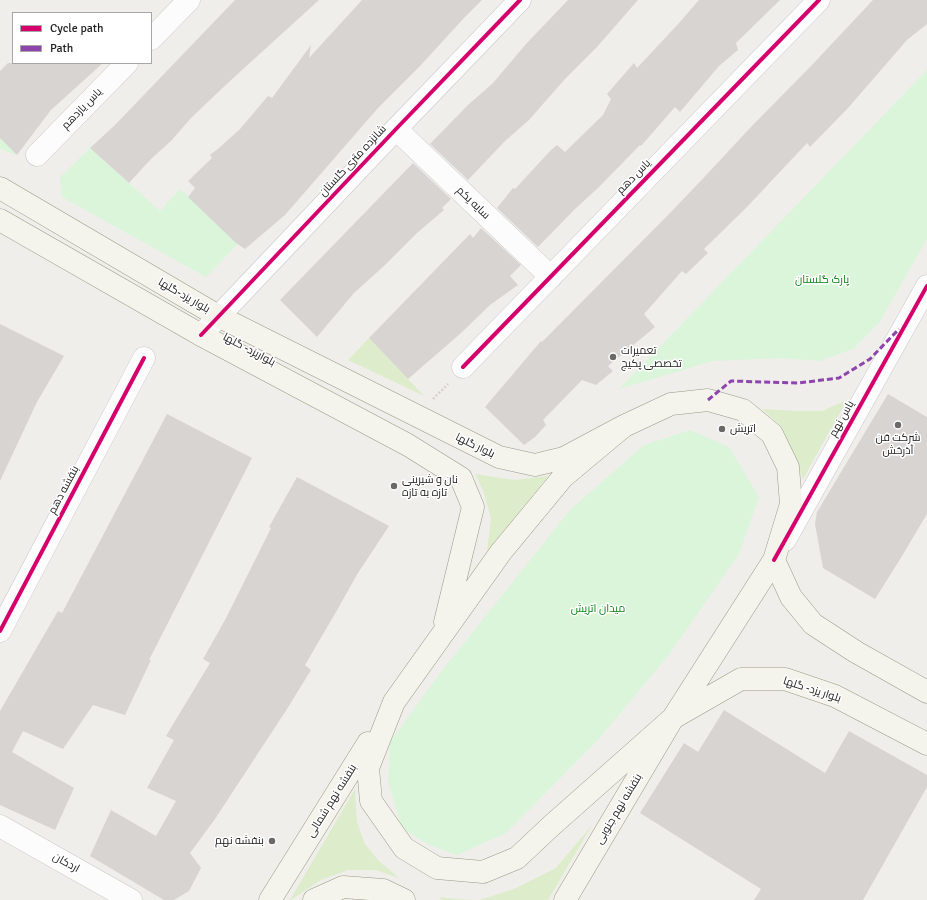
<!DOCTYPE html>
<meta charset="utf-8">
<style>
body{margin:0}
#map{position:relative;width:927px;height:900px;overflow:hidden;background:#f0eeeb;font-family:Signika,sans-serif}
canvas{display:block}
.legend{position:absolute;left:12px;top:12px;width:140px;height:52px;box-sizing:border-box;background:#fff;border:1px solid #a7a7a7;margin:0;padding:5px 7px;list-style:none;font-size:12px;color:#222}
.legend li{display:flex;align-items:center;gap:8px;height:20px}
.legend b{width:20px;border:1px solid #a7a7a7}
</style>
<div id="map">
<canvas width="927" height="900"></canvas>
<ul class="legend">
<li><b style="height:5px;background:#d6006c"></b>Cycle path</li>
<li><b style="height:5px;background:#8e44ad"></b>Path</li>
</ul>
</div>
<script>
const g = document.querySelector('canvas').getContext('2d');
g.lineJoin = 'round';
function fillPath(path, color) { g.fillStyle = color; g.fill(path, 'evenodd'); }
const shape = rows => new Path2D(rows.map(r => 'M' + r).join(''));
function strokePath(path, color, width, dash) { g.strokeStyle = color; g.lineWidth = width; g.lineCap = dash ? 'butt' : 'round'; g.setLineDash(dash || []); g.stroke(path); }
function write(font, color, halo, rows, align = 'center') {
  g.font = font + ' Signika,Cairo,sans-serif'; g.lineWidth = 3; g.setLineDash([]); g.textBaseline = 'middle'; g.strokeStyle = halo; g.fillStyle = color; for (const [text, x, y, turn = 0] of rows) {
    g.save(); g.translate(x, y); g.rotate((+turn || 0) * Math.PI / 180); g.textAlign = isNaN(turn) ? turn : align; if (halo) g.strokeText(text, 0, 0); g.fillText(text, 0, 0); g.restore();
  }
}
fillPath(shape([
 [369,338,424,396,348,360],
 [847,400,803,479,782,427,762,409,798,411,822,411],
 [475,474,514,480,548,476,487,551,491,519,484,493],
 [355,789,357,822,365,844,378,860,399,878,376,870,348,870,321,880,291,900,290,900],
 [592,825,548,900,442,900,439,897,459,899,479,900,514,889,556,868]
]), '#ddeccb');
fillPath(shape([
 [927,70,927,239,879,323,853,349,819,361,783,358,713,361,619,389],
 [0,138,17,155,0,149],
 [90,148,160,211,180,189,238,244,206,277,62,197,60,177],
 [690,430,729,447,759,497,739,554,668,656,597,741,506,833,457,855,429,845,402,828,388,782,390,742,441,672,570,510,644,445]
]), '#daf5da');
fillPath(shape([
 [235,0,319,0,230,81,191,118,171,141,150,160,129,183,90,148,115,125],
 [362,0,482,0,464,18,421,65,378,108,285,215,245,249,236,243,188,197,195,188,188,181,212,158,210,155,219,148,240,129,268,96,272,98,311,45,309,58],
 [568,0,638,0,597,47,565,79,529,120,504,142,468,180,430,144,468,105,493,83,526,44],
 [699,0,780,0,736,43,738,50,719,66,680,112,675,107,641,146,640,145,598,188,575,209,538,247,497,208,513,188,515,189,550,151,557,145,565,152,603,115,611,99,607,94,634,63,637,68,679,23],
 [873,0,927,0,927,24,907,40,848,108,810,147,807,143,747,207,704,249,708,253,686,274,682,271,644,314,655,327,608,366,613,371,596,385,582,380,543,420,546,425,535,437,524,445,485,407,541,341,542,342,672,211,710,171,749,129,811,66],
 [8,63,103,63,51,110,17,155,0,138,0,71],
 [413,163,451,199,442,208,444,210,417,233,385,265,354,293,317,337,280,300],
 [481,228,521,265,510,276,518,285,490,305,461,333,408,379,369,338,470,234,473,238],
 [0,324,64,356,37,402,0,481],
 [888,394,927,417,927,514,899,561,875,599,823,568,815,524,817,512],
 [167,414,252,458,149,660,151,660,125,715,93,705,63,749,23,731,12,752,74,788,55,830,0,805,0,711,58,611,62,613],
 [297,477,389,526,358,573,336,612,305,665,311,670,287,709,215,819,190,853,201,868,189,891,174,900,164,900,90,856,111,810,156,836,176,801,147,788,174,740,166,736,210,663,203,659,225,620,271,528,269,527],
 [724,710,825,773,849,731,927,775,927,787,863,900,754,900,761,889,640,813,684,743,698,752]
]), '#d7d4d2');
const minor = shape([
 [151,39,189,0],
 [396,129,551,277],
 [37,155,127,63],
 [463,367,819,0],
 [0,631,144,358]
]);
const tertiary = shape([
 [201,335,396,129,520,0],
 [785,540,927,286],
 [0,826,131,900]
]);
const secondary = shape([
 [0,188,218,316,499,457,535,465,564,458,624,426,671,404,708,400,743,410,772,434,788,467,791,504,774,560,673,718,551,826,517,858,483,872,437,868,404,848,371,801,368,768,394,702,501,552,563,477,624,426],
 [0,220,201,335,408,445,461,478,473,507,445,622],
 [774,560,791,597,813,624,856,652,927,692],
 [270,900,368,743],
 [314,900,343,887,383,890,404,900],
 [565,900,673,718,741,679,785,679,835,696,927,744]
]);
strokePath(minor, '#c9c8c7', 23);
strokePath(tertiary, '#c9c8c7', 23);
strokePath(secondary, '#999a82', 23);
strokePath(shape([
 [433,399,448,384]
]), '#dccecd', 2.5, [2, 2]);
strokePath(minor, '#fdfcfc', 22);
strokePath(tertiary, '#fdfcfc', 22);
strokePath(secondary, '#f4f4ed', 22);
strokePath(shape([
 [708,400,731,381,798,383,839,378,870,359,899,329]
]), '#8e44ad', 3, [6, 3]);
strokePath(shape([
 [201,335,396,129,520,0],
 [463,367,819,0],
 [774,560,927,286],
 [0,631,144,358]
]), '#d6006c', 4);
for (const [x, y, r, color] of [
 [613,357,4,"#6a6968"],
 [898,425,4,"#6a6968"],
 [722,429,4,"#6a6968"],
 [394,486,4,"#6a6968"],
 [272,841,4,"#6a6968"]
]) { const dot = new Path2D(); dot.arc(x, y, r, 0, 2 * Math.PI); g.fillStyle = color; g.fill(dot); strokePath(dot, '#fff', 1.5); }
write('11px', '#222', '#fff', [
 ["یاس یازدهم",82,109,-46],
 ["شانزده متری گلستان",353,161,-47],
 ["یاس دهم",634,177,-46],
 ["سایه یکم",473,203,44],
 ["بلوار یزد-گلها",184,296,30],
 ["بلواریزد- گلها",249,350,28],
 ["یاس نهم",842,419,-61],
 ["بلوار گلها",475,446,26],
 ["بنفشه دهم",64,490,-62],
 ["بلوار یزد- گلها",812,690,18],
 ["بنفشه نهم شمالی",332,801,-58],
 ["بنفشه نهم جنوبی",619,809,-59],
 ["اردکان",66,863,29]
]);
write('11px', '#0c8416', '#fff', [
 ["پارک گلستان",822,280],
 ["میدان اتریش",598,609]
]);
write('11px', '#222', '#fff', [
 ["تعمیرات",621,351],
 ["تخصصی پکیج",621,364],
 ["اتریش",730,429],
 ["شرکت فن",898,438,"center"],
 ["آذرخش",898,451,"center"],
 ["نان و شیرینی",402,480],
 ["تازه به تازه",402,493],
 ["بنفشه نهم",264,841,"right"]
], 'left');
</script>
